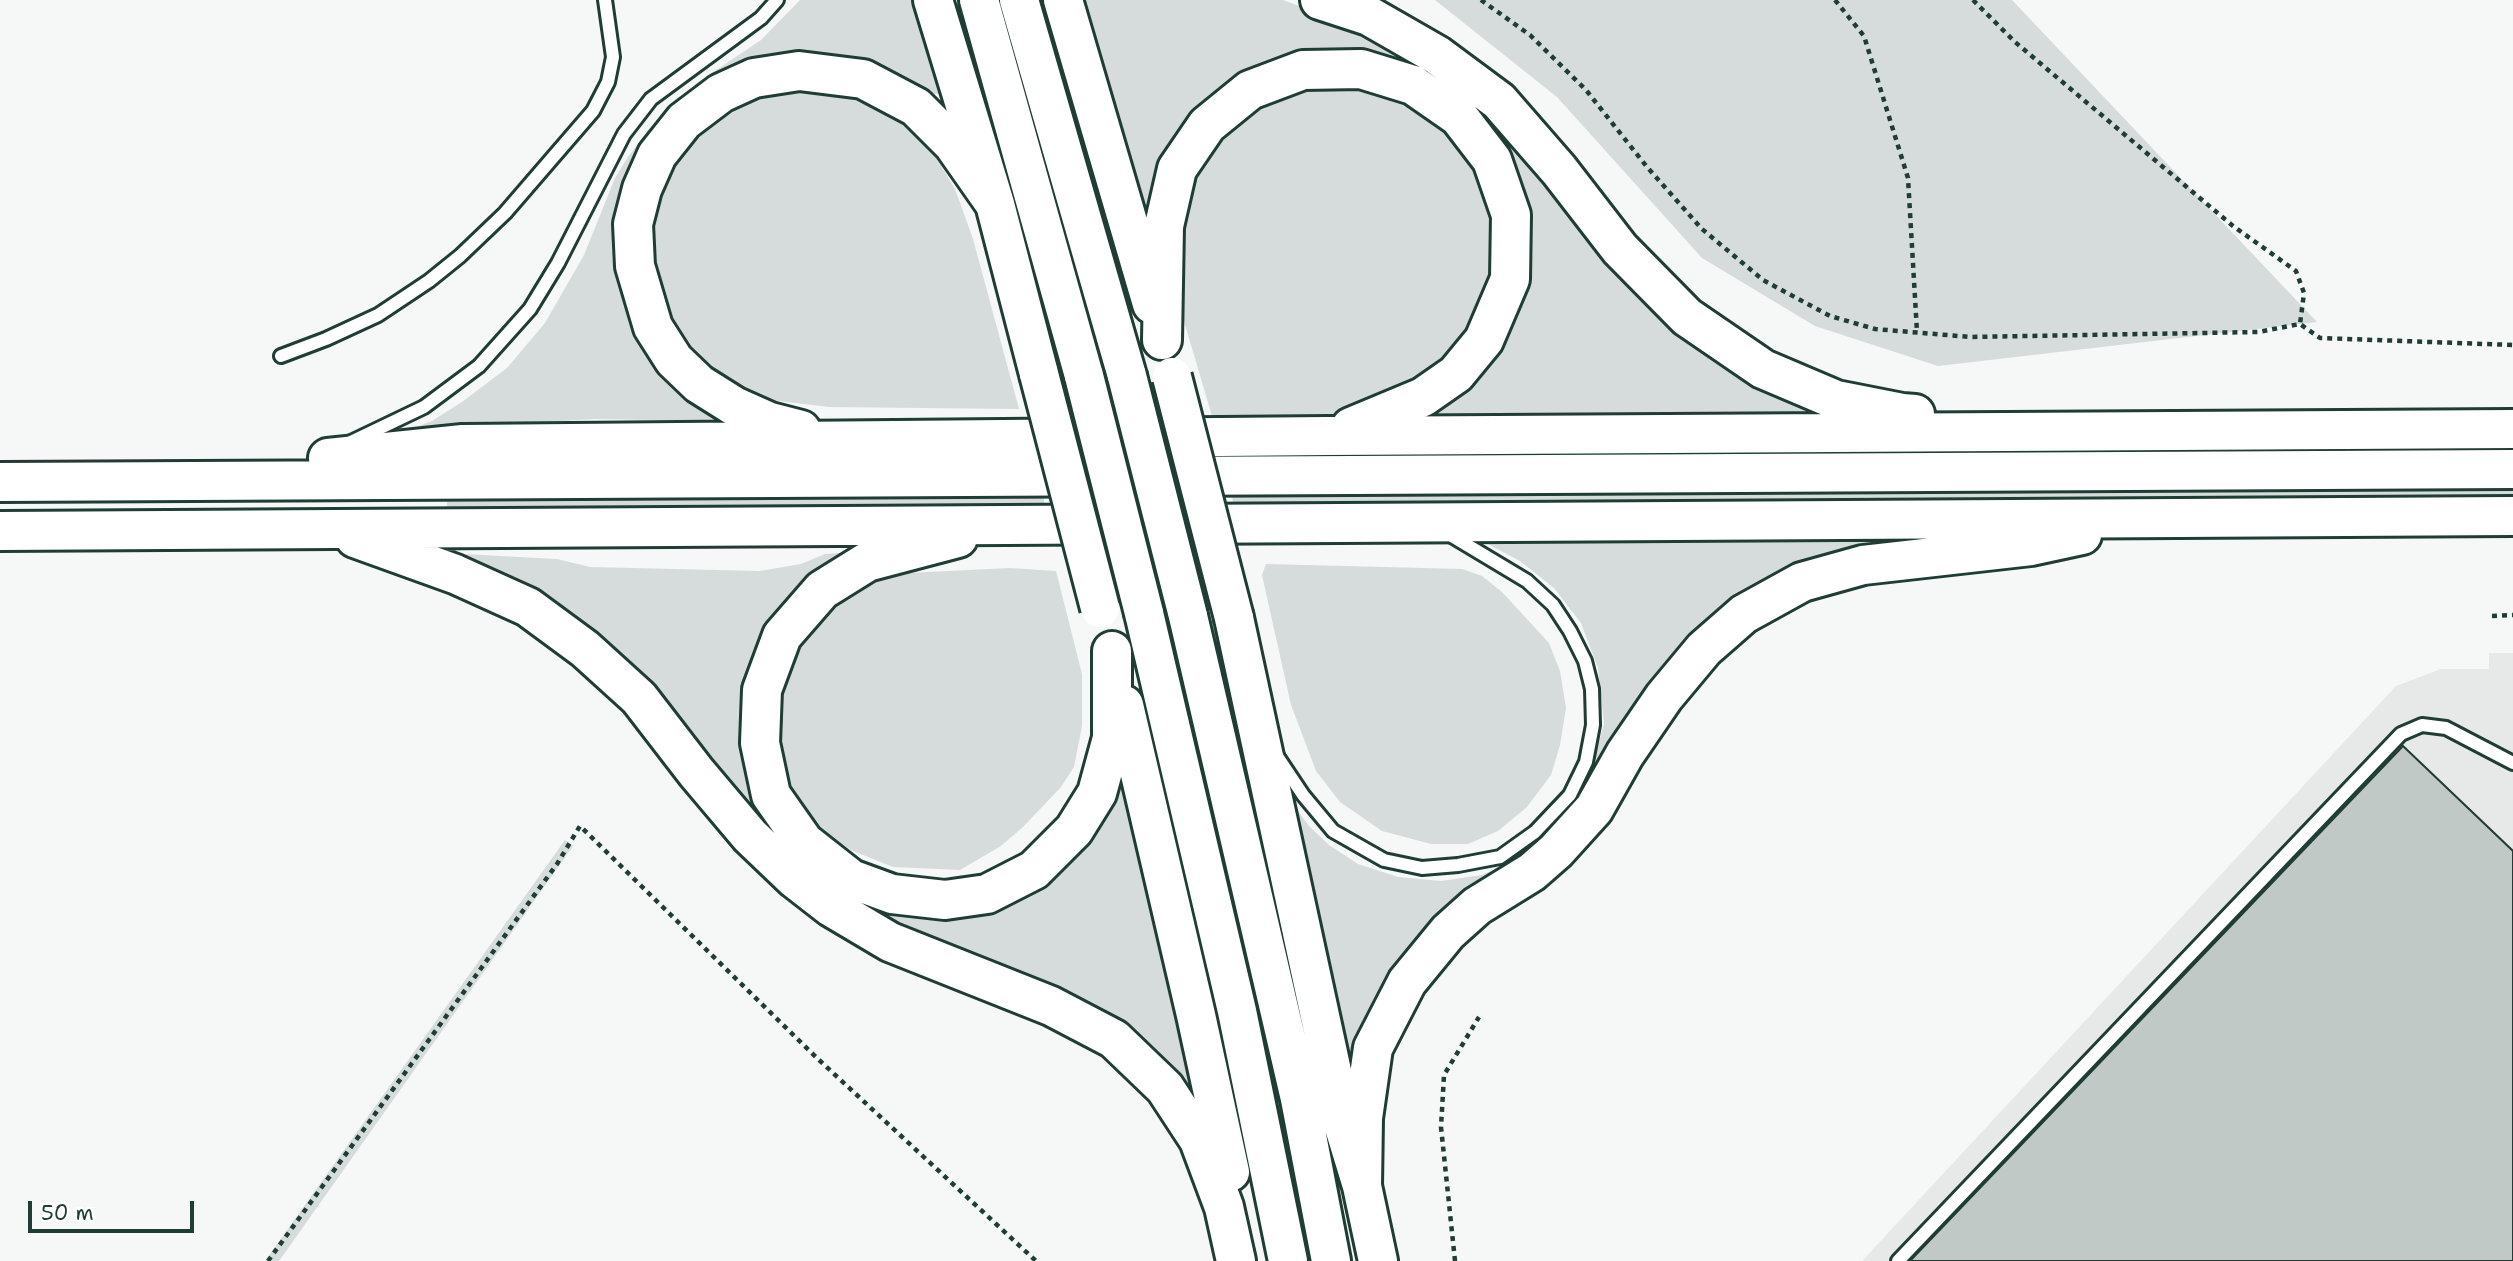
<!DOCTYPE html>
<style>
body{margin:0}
#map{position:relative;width:2513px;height:1261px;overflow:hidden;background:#f6f7f7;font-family:"Shantell Sans",sans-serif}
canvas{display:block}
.scale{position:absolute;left:28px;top:1201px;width:166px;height:32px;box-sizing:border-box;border:4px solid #1f3d34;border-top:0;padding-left:9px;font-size:21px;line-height:24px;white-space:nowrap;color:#1f3d34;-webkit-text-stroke:5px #fff;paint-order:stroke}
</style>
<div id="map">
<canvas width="2513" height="1261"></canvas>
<div class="scale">50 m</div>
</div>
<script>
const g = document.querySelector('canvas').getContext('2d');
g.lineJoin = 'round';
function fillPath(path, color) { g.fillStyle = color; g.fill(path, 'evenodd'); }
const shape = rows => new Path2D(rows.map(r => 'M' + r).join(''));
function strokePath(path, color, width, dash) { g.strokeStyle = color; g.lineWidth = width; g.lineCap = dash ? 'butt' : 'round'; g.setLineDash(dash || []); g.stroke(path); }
fillPath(shape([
 [2489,653,2513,653,2513,1261,1862,1261,2396,686,2441,669,2489,669]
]), '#e6e9e8');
fillPath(shape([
 [800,0,922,0,945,87,939,94,929,94,717,77,616,245,617,274,622,298,633,326,717,414,718,421,595,419,471,426,403,434,408,430,432,421,462,402,507,368,545,323,584,255,615,178,628,157,649,129,679,98,703,79,761,40],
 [1079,0,1283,0,1374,34,1499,124,1826,415,1413,420,1482,364,1507,162,1322,53,1159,172,1150,199,1147,230],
 [1435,0,2012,0,2317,322,1938,366,1815,326,1702,258,1557,97],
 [1313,81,1385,88,1454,128,1498,207,1497,292,1445,369,1374,407,1337,414,1212,416,1178,301,1185,181,1240,111],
 [803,84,888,105,931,149,955,189,973,239,1019,409,829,407,762,399,739,388,698,359,676,332,656,287,650,219,666,174,689,139,751,94],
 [2513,486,2513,499,1234,506,1231,493],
 [1044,493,1044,505,447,509,447,497],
 [1484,542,1936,542,1761,594,1571,815,1458,907,1356,1089,1290,800,1309,826,1329,845,1358,864,1398,877,1441,881,1482,875,1514,860,1567,813,1588,781,1604,724,1598,668,1581,623,1554,588,1520,561],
 [856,552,774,616,761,637,749,666,744,688,809,864,994,900,1119,756,1202,1103,894,928,783,849,626,660,580,622,462,561,463,554,557,559,590,567,760,571,801,564,825,554],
 [1266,564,1462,569,1482,576,1502,592,1549,643,1560,671,1566,708,1560,745,1551,775,1527,807,1498,831,1468,844,1431,844,1382,831,1340,802,1316,771,1291,705,1262,575],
 [1010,568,1056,571,1082,674,1082,726,1074,767,1061,787,1023,827,1001,846,960,870,893,867,853,851,820,830,792,802,770,720,787,663,824,611,862,584,908,573],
 [565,840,573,846,279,1261,265,1261]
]), '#d6dcdb');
const building = shape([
 [2403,746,2513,851,2513,1261,1910,1261,2403,746]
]);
fillPath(building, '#c0c9c6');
strokePath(building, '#1f3d34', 2);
const service = shape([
 [281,356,326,339,378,315,429,281,460,256,505,213,593,111,608,82,613,57,605,0],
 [351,442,424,407,479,366,530,309,558,263,624,134,651,99,761,18,777,0],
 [1277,756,1303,795,1333,831,1384,860,1422,868,1458,865,1500,857,1535,832,1570,795,1586,762,1593,725,1592,689,1585,661,1570,631,1553,605,1527,581,1447,533],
 [1898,1261,2401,734,2422,725,2446,728,2513,763]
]);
const motorway = shape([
 [933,0,995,204,1039,374],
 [979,0,1084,376],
 [1019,0,1127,376],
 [1063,0,1152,304],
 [1320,0,1369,16,1437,55,1499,101,1559,170,1620,249,1687,317,1763,369,1836,400,1902,413,1915,414],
 [1162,340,1164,226,1177,169,1207,125,1250,90,1303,70,1361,69,1413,85,1459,117,1492,160,1511,215,1510,279,1484,340,1456,374,1423,397,1351,427],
 [801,430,770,422,734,406,699,384,674,360,653,327,635,266,633,224,642,189,657,155,684,121,721,93,754,78,799,71,863,79,916,107,953,144,995,204],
 [328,458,463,444,1328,436,2513,429],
 [0,482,2513,469],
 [0,531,2513,516],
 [355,538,455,574,528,607,585,649,639,698,696,772,750,836,795,879,831,907,890,942,1051,1006,1114,1039,1165,1088,1199,1140,1224,1207,1236,1261],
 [958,538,867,562,822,590,782,636,762,690,760,743,771,795,804,842,851,879,892,894,945,900,987,894,1034,870,1074,830,1097,793,1112,738,1112,651],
 [1144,613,1237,1011,1288,1261],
 [1188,616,1300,1099,1331,1261],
 [1234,618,1344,1127,1362,1186,1378,1261],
 [1124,705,1196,1015,1230,1172],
 [1362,1186,1363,1118,1373,1048,1407,982,1448,932,1477,906,1532,872,1556,851,1594,809,1625,754,1664,697,1704,649,1744,614,1802,582,1863,565,2031,546,2082,535]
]);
strokePath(service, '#1f3d34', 18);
strokePath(motorway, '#1f3d34', 44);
strokePath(shape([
 [1481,0,1530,35,1586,90,1647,167,1702,229,1763,280,1830,316,1875,329,1970,337,2258,332,2300,324,2320,338,2513,345],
 [1835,0,1864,36,1908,178,1917,332],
 [1973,0,2015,42,2233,226,2296,271,2304,293,2300,324],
 [2492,616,2513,615],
 [268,1261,557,864,580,826,818,1059,1036,1261],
 [1455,1261,1441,1127,1444,1075,1479,1017]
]), '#1f3d34', 4.5, [5, 5]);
strokePath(service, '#fff', 12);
strokePath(motorway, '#fff', 38);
const motorwayBridge = shape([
 [1039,374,1100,608],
 [1084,376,1144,613],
 [1127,376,1188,616],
 [1172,377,1234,618]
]);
strokePath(motorwayBridge, '#1f3d34', 44, []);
strokePath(motorwayBridge, '#fff', 38);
</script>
